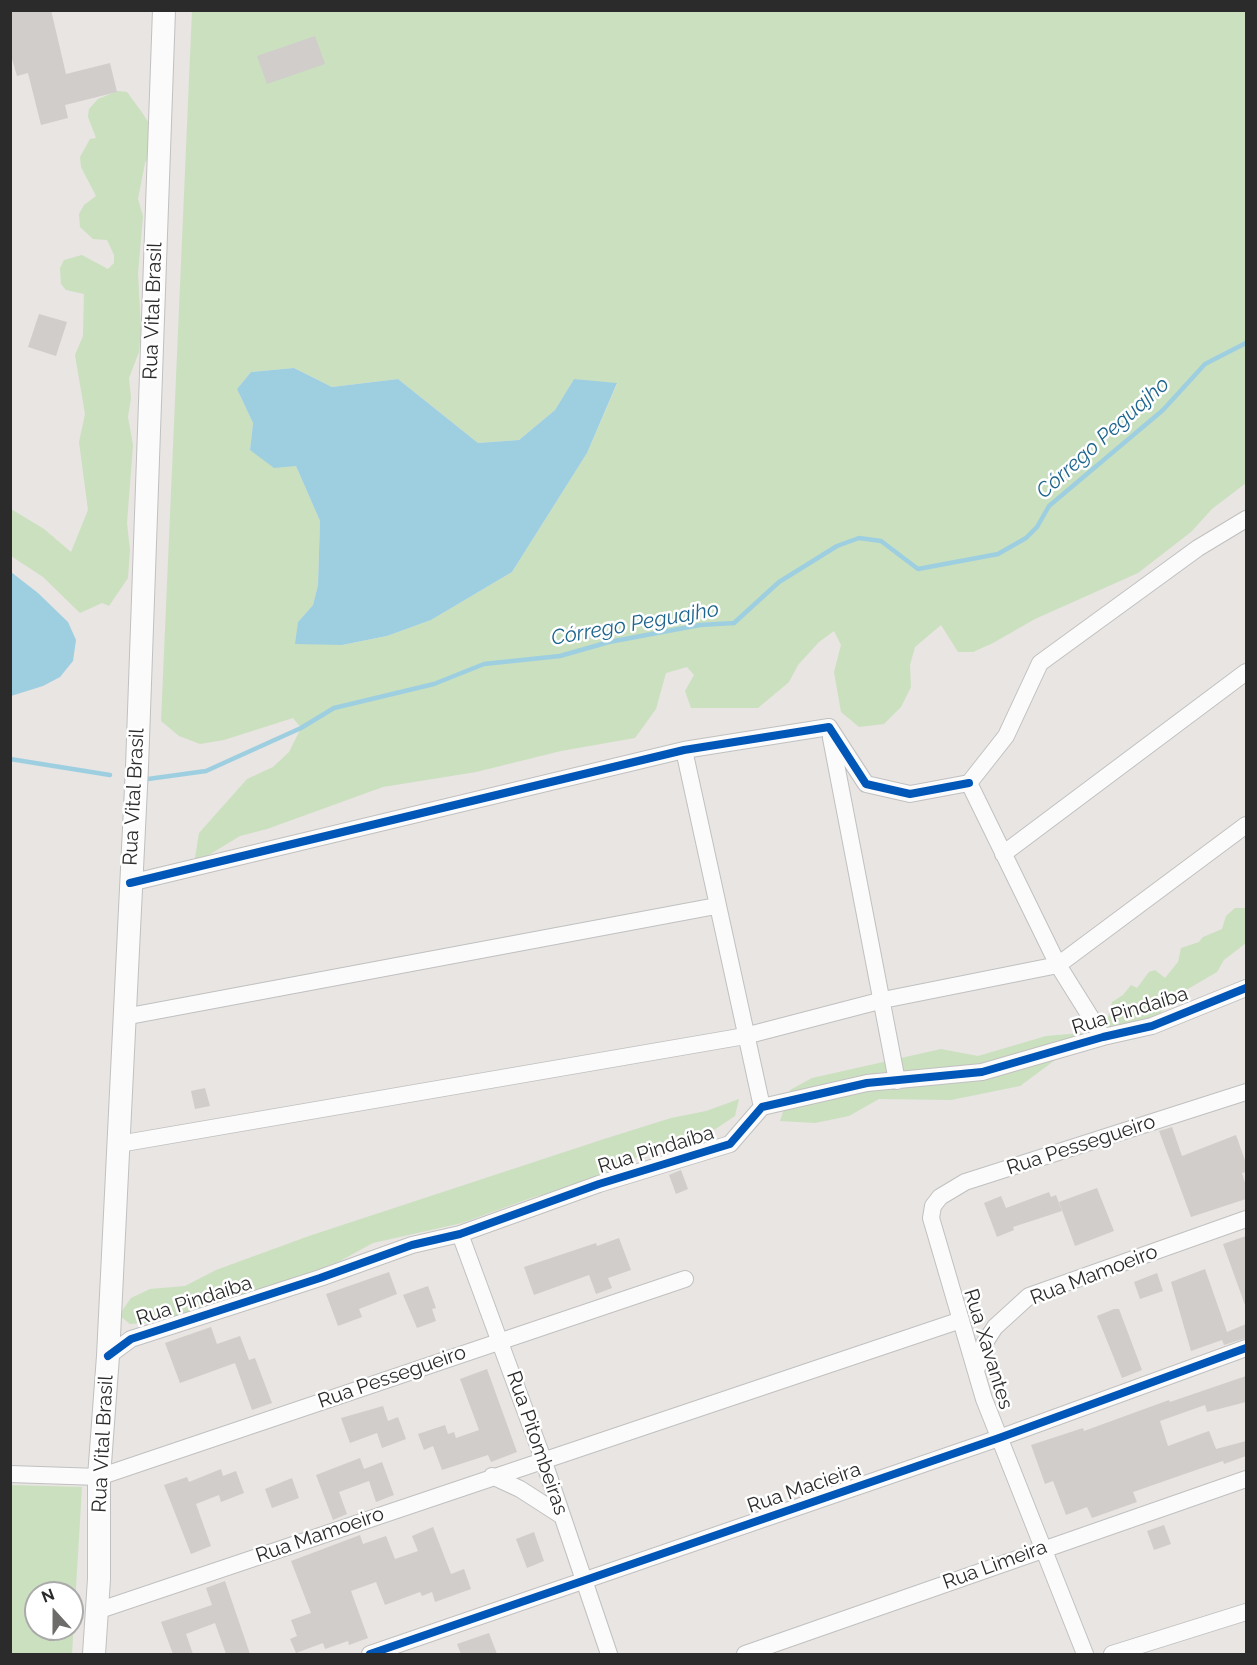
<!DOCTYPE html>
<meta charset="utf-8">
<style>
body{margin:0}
#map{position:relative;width:1257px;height:1665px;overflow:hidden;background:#e8e5e2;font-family:Raleway,sans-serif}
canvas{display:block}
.frame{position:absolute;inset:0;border:12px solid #2b2b2b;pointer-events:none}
.north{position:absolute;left:24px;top:1581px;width:60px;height:60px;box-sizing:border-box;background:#fff;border:2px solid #aaa;border-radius:50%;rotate:339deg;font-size:16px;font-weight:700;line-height:24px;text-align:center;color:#2b2b2b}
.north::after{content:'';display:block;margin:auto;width:21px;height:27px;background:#6d6c6b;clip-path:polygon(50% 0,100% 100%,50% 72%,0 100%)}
</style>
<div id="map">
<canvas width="1257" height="1665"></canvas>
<div class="frame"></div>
<div class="north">N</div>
</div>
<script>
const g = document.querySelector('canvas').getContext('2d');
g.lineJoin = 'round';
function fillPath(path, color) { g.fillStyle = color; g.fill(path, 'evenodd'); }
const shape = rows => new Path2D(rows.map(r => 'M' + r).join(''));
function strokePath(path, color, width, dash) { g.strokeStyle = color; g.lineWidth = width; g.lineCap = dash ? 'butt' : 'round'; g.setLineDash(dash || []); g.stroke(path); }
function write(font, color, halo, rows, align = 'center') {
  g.font = font + ' Raleway,sans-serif'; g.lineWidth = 5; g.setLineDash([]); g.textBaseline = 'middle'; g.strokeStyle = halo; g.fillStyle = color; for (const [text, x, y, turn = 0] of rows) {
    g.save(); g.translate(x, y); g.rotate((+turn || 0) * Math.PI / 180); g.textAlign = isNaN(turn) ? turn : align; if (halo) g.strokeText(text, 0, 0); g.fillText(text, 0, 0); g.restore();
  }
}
fillPath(shape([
 [192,11,1246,11,1246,483,1212,509,1191,532,1138,573,1035,619,993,643,973,652,958,652,941,625,915,647,910,665,911,687,901,707,884,724,859,727,841,712,834,672,841,645,834,631,819,642,798,665,789,682,758,708,691,708,685,691,694,675,687,667,666,673,656,709,635,738,561,751,476,772,383,787,267,829,240,836,194,864,199,833,247,779,273,767,289,752,301,728,293,718,224,740,200,744,179,736,161,721],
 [294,368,332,387,398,379,478,443,519,440,555,410,574,379,617,384,587,453,512,572,431,620,387,636,342,645,298,622,313,605,318,585,320,521,296,466,250,450,253,423,237,389,251,372],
 [118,91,127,92,141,111,154,131,155,143,145,163,138,199,143,216,138,274,141,329,139,352,129,378,131,398,128,417,133,445,127,523,130,550,128,578,109,606,102,603,80,613,43,577,11,556,11,509,44,529,71,552,88,510,79,442,85,414,75,355,83,336,84,294,66,290,61,284,60,268,64,260,82,255,108,269,114,263,114,255,107,240,93,239,80,227,79,214,84,205,96,196,81,167,80,157,90,139,96,138,88,117,89,109,98,99],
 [1235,908,1246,908,1246,943,1224,960,1217,972,1181,993,1155,1018,1110,1032,1107,1022,1112,1002,1123,995,1131,985,1137,988,1149,972,1155,970,1165,978,1178,962,1181,948,1199,942,1203,937,1222,929,1226,916],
 [1081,1033,1074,1046,1020,1086,951,1100,879,1099,849,1116,815,1123,780,1121,790,1090,812,1078,941,1049,978,1056,1046,1036],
 [739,1099,735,1116,705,1136,669,1142,652,1149,619,1167,566,1188,531,1198,462,1223,373,1243,338,1262,234,1301,166,1322,130,1324,119,1315,131,1298,150,1289,185,1286,216,1270,309,1236,604,1139,671,1118,706,1111],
 [11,1485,82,1487,72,1654,11,1654],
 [36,1593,72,1593,72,1629,36,1629]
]), '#cbe0bf');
fillPath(shape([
 [294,368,332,387,398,379,478,443,519,440,555,410,574,379,617,383,587,453,512,572,431,620,387,636,342,645,295,644,298,622,313,605,318,585,320,521,296,466,274,468,250,450,253,423,237,389,251,372],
 [11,572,38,593,68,622,76,640,73,661,60,677,43,686,11,696]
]), '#9ecfe1');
strokePath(shape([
 [10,759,110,775],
 [148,779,206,771,301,728,334,708,434,684,484,664,560,656,609,642,700,625,734,623,779,582,837,546,859,538,881,541,918,569,998,554,1026,538,1037,527,1049,506,1163,410,1205,364,1246,343]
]), '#9ecfe1', 4.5);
fillPath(shape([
 [10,10,51,10,66,74,110,63,117,92,65,105,68,118,41,125,28,73,17,76,10,52],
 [315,36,325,64,267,84,257,56],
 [39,314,67,322,56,356,28,347],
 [205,1088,210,1106,195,1109,191,1091],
 [1172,1127,1182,1156,1236,1135,1246,1163,1246,1172,1242,1173,1246,1186,1246,1199,1191,1217,1159,1131],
 [681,1170,688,1189,676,1194,669,1175],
 [1097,1188,1114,1231,1075,1246,1059,1202],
 [1049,1192,1051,1197,1056,1195,1062,1211,1013,1227,1014,1230,997,1237,984,1203,1001,1196,1006,1208],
 [1246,1236,1246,1305,1245,1305,1223,1244],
 [619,1238,631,1270,608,1278,612,1288,596,1294,589,1275,534,1295,524,1267,596,1243,597,1246],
 [1205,1269,1227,1332,1246,1324,1246,1338,1224,1345,1222,1340,1191,1351,1171,1282],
 [389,1272,397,1294,359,1309,362,1317,338,1326,326,1294],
 [1157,1273,1163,1291,1140,1299,1134,1282],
 [428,1286,436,1308,432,1309,436,1321,417,1328,403,1295],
 [1114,1309,1119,1309,1142,1370,1122,1378,1097,1316],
 [211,1327,217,1344,240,1336,249,1360,255,1358,272,1403,252,1410,235,1363,180,1383,165,1343],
 [487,1369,517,1452,491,1462,488,1455,442,1470,433,1446,424,1450,418,1434,445,1425,448,1434,454,1432,456,1438,479,1430,460,1379],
 [1246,1376,1246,1402,1207,1412,1205,1405,1160,1421,1168,1446,1209,1431,1216,1449,1246,1441,1246,1456,1224,1464,1223,1461,1199,1469,1133,1492,1137,1502,1092,1518,1087,1507,1066,1515,1053,1481,1045,1484,1031,1445,1083,1428,1084,1431,1169,1400,1170,1402],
 [383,1406,388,1421,398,1417,406,1439,382,1448,377,1433,350,1443,341,1418],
 [360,1458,364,1469,382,1462,394,1495,376,1502,369,1481,339,1492,347,1514,333,1520,316,1475],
 [221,1469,223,1476,236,1471,244,1493,221,1502,219,1495,196,1504,211,1546,191,1554,164,1485,187,1477,189,1482],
 [292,1478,299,1498,272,1508,265,1489],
 [1164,1525,1171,1544,1154,1550,1147,1531],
 [433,1527,451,1574,464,1569,471,1589,435,1602,432,1592,422,1596,420,1592,385,1605,376,1582,351,1591,368,1638,349,1645,348,1641,325,1649,323,1643,296,1653,290,1639,297,1636,291,1620,311,1613,291,1561,360,1535,363,1544,386,1536,395,1559,418,1551,412,1536],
 [534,1532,544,1561,527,1568,516,1539],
 [225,1581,250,1654,226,1654,215,1623,186,1634,193,1654,173,1654,161,1622,212,1605,206,1588],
 [489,1633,497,1654,461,1654,457,1644]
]), '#d0cdcb');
const street = shape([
 [831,738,897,1081],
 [684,750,762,1107],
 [1003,854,1246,672],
 [130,883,684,750,829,727,866,784,910,794,969,783],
 [124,1017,716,906],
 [1103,1037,1058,965,969,783,1006,736,1040,663,1198,548,1246,519],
 [119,1144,745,1036,883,1000,1058,965,1246,825],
 [460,1234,543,1459,609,1654],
 [108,1356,131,1339,320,1278,412,1245,460,1234,599,1184,730,1144,762,1107,867,1083,982,1072,1103,1037,1152,1026,1246,988],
 [976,1371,984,1344,995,1327,1029,1296,1246,1219],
 [10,1474,99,1477,685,1279],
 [492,1476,520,1489,562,1516],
 [97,1611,961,1320],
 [370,1654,999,1438,1246,1348],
 [745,1654,1246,1479],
 [1085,1654,984,1399,931,1218,933,1206,940,1197,965,1182,1246,1092],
 [1112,1654,1246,1612]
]);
const secondary = shape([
 [94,1654,99,1579,99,1477,108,1356,137,767,164,10]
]);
strokePath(street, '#c1c0c0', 18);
strokePath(secondary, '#c1c0c0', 24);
strokePath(street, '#fcfbfb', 16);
strokePath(secondary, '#fcfbfb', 22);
strokePath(shape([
 [130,883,684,750,829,727,866,784,910,794,969,783],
 [108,1356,131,1339,320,1278,412,1245,460,1234,599,1184,730,1144,762,1107,867,1083,982,1072,1103,1037,1152,1026,1246,988],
 [370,1654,999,1438,1246,1348]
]), '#0057b8', 8);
write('20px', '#2b2b2b', '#fff', [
 ["Rua Vital Brasil",153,311,-88],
 ["Rua Vital Brasil",134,797,-87],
 ["Rua Pindaíba",1130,1011,-17],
 ["Rua Pessegueiro",1081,1145,-18],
 ["Rua Pindaíba",656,1150,-17],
 ["Rua Mamoeiro",1094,1275,-21],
 ["Rua Pindaíba",194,1301,-18],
 ["Rua Xavantes",988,1349,73],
 ["Rua Pessegueiro",392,1377,-19],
 ["Rua Pitombeiras",537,1443,71],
 ["Rua Vital Brasil",103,1444,-87],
 ["Rua Macieira",804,1488,-19],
 ["Rua Mamoeiro",320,1535,-19],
 ["Rua Limeira",995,1565,-20]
]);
write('italic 21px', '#1d658e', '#fff', [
 ["Córrego Peguajho",1103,438,-42],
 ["Córrego Peguajho",635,624,-10]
]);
</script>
